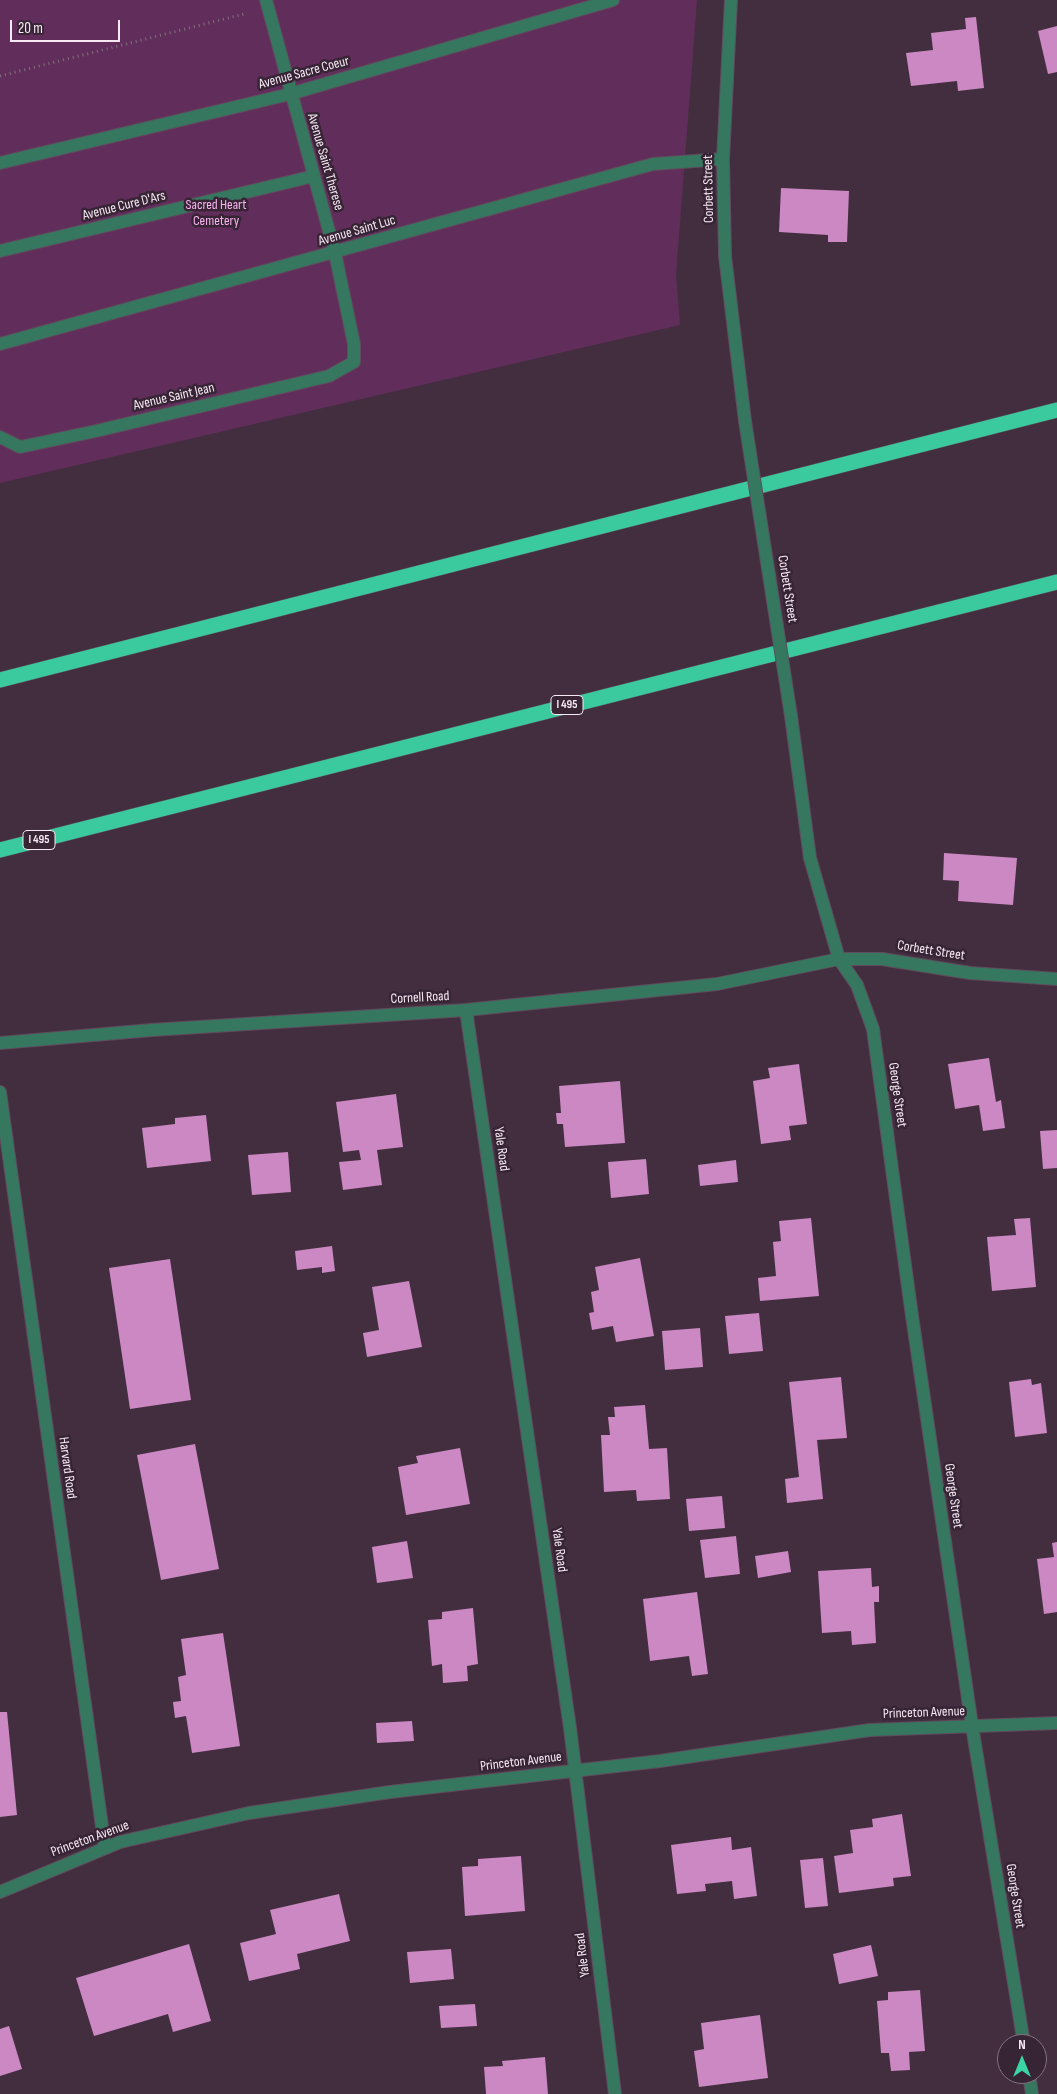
<!DOCTYPE html>
<style>
body{margin:0}
#map{position:relative;width:1057px;height:2094px;overflow:hidden;background:#422e3f;font-family:"Sofia Sans Condensed",sans-serif}
canvas{display:block}
.north{position:absolute;left:997px;top:2034px;width:50px;height:50px;box-sizing:border-box;background:#372435;border:1px solid #837381;border-radius:50%;rotate:0deg;font-size:14px;font-weight:700;line-height:20px;text-align:center;color:#f6e9f4}
.north::after{content:'';display:block;margin:auto;width:18px;height:22px;background:#3ad4a5;clip-path:polygon(50% 0,100% 100%,50% 72%,0 100%)}
.scale{position:absolute;left:10px;top:20px;width:110px;height:22px;box-sizing:border-box;border:2px solid #f6e9f4;border-top:0;padding-left:6px;font-size:15px;line-height:18px;white-space:nowrap;color:#f6e9f4;-webkit-text-stroke:4px #372435;paint-order:stroke}
</style>
<div id="map">
<canvas width="1057" height="2094"></canvas>
<div class="north">N</div>
<div class="scale">20 m</div>
</div>
<script>
const g = document.querySelector('canvas').getContext('2d');
g.lineJoin = 'round';
function fillPath(path, color) { g.fillStyle = color; g.fill(path, 'evenodd'); }
const shape = rows => new Path2D(rows.map(r => 'M' + r).join(''));
function strokePath(path, color, width, dash) { g.strokeStyle = color; g.lineWidth = width; g.lineCap = dash ? 'butt' : 'round'; g.setLineDash(dash || []); g.stroke(path); }
function write(font, color, halo, rows, align = 'center') {
  g.font = font + ' "Sofia Sans Condensed",sans-serif'; g.lineWidth = 5; g.setLineDash([]); g.textBaseline = 'middle'; g.strokeStyle = halo; g.fillStyle = color; for (const [text, x, y, turn = 0] of rows) {
    g.save(); g.translate(x, y); g.rotate((+turn || 0) * Math.PI / 180); g.textAlign = isNaN(turn) ? turn : align; if (halo) g.strokeText(text, 0, 0); g.fillText(text, 0, 0); g.restore();
  }
}
fillPath(shape([
 [0,0,697,0,676,275,680,325,0,483]
]), '#612e5c');
fillPath(shape([
 [976,17,984,88,958,91,957,81,911,86,906,53,933,50,931,33,966,29,965,18],
 [1057,26,1057,72,1048,74,1038,31],
 [781,188,849,191,847,242,828,242,828,235,779,232],
 [944,853,1017,858,1013,905,958,901,959,881,943,880],
 [989,1058,996,1102,1001,1100,1005,1128,983,1131,979,1105,955,1109,948,1064],
 [799,1064,807,1124,789,1126,791,1140,761,1144,753,1081,770,1078,768,1068],
 [620,1081,625,1143,565,1147,563,1124,557,1124,556,1113,561,1113,559,1086],
 [396,1094,403,1147,377,1150,382,1185,343,1190,339,1162,361,1160,359,1150,343,1152,336,1102],
 [206,1115,211,1161,147,1168,142,1128,175,1124,175,1118],
 [1057,1130,1057,1168,1043,1169,1040,1131],
 [288,1152,291,1192,252,1195,248,1155],
 [646,1159,649,1194,611,1198,608,1162],
 [736,1160,738,1182,700,1186,698,1165],
 [811,1218,819,1296,760,1301,758,1278,776,1276,773,1242,781,1241,779,1221],
 [1030,1218,1036,1287,992,1291,987,1237,1016,1235,1014,1219],
 [332,1246,335,1271,322,1273,322,1267,297,1270,295,1251],
 [640,1258,654,1336,616,1342,613,1326,592,1330,589,1313,594,1312,591,1292,599,1290,595,1267],
 [170,1259,191,1400,130,1409,109,1268],
 [409,1281,422,1347,367,1357,363,1333,379,1330,372,1287],
 [759,1313,763,1351,729,1354,725,1316],
 [700,1328,703,1367,665,1370,662,1331],
 [841,1377,847,1438,817,1440,823,1499,787,1503,785,1479,799,1477,789,1382],
 [1031,1379,1032,1385,1041,1383,1047,1433,1015,1437,1009,1382],
 [645,1405,649,1449,667,1448,670,1499,637,1501,636,1490,604,1492,601,1435,610,1435,608,1417,615,1417,614,1407],
 [195,1444,219,1569,161,1580,137,1455],
 [460,1448,470,1504,406,1515,398,1467,418,1463,416,1456],
 [722,1496,725,1528,689,1531,686,1499],
 [736,1536,740,1574,705,1578,700,1540],
 [407,1541,413,1578,377,1583,372,1547],
 [1057,1542,1057,1612,1044,1614,1037,1559,1054,1557,1052,1543],
 [788,1551,791,1572,758,1578,755,1556],
 [871,1568,872,1587,879,1586,879,1602,874,1602,876,1643,852,1645,851,1631,822,1633,818,1571],
 [697,1592,708,1674,692,1676,689,1656,650,1661,643,1599],
 [473,1608,478,1664,467,1666,468,1681,443,1683,442,1664,432,1666,428,1620,442,1619,442,1612],
 [223,1633,240,1746,192,1753,186,1716,175,1718,173,1702,181,1701,178,1677,186,1675,181,1639],
 [0,1712,7,1712,17,1815,0,1817],
 [412,1721,414,1741,377,1743,376,1723],
 [902,1814,911,1876,893,1878,894,1886,839,1893,834,1856,853,1853,850,1830,873,1827,872,1819],
 [731,1837,732,1850,751,1847,757,1896,734,1899,732,1881,705,1884,706,1891,677,1894,671,1845],
 [521,1856,525,1911,465,1916,462,1867,478,1866,478,1859],
 [823,1858,828,1906,805,1908,800,1860],
 [339,1894,350,1941,297,1954,300,1969,249,1981,240,1943,276,1934,270,1910],
 [189,1944,211,2021,173,2032,168,2014,94,2036,76,1978],
 [871,1945,878,1976,839,1984,833,1954],
 [451,1949,454,1979,410,1983,407,1952],
 [920,1990,925,2051,909,2052,910,2070,891,2071,889,2053,881,2053,877,2001,888,2000,888,1992],
 [475,2004,477,2026,441,2028,439,2006],
 [760,2015,768,2078,699,2087,694,2051,704,2049,701,2023],
 [9,2026,22,2069,0,2076,0,2029],
 [545,2057,548,2094,486,2094,484,2067,503,2066,502,2061]
]), '#cb88c3');
const service = shape([
 [0,163,290,94,613,0],
 [0,251,314,176],
 [0,344,653,164,723,159],
 [0,437,20,447,96,431,329,376,354,362,354,344,335,253,266,0]
]);
const minor = shape([
 [731,0,723,159,725,256,745,421],
 [791,716,810,858,839,959,882,959,970,973,1057,979],
 [466,1010,570,1728,615,2094],
 [0,1043,152,1030,466,1010,717,984,839,959,857,985,873,1029,911,1309,972,1726,1024,2044],
 [0,1092,105,1848],
 [0,1892,120,1842,249,1813,390,1792,660,1761,870,1730,1057,1723],
 [1029,2074,1032,2094]
]);
const motorway = shape([
 [0,680,1057,410],
 [0,850,1057,582]
]);
strokePath(service, '#5f4c5c', 14);
strokePath(minor, '#5f4c5c', 14);
strokePath(motorway, '#5f4c5c', 16);
strokePath(shape([
 [0,76,244,14]
]), '#81707f', 3, [1, 4]);
strokePath(service, '#367760', 12);
strokePath(minor, '#367760', 12);
strokePath(motorway, '#3aca9d', 15);
const minorBridge = shape([
 [745,421,791,716]
]);
strokePath(minorBridge, '#5f4c5c', 14, []);
strokePath(minorBridge, '#367760', 12);
for (const [x, y, w] of [
 [567,705,32],
 [39,840,32]
]) { const box = new Path2D(); box.roundRect(x - w / 2, y - 9.5, w, 19, 4); g.fillStyle = '#372435'; g.fill(box); strokePath(box, '#f6e9f4', 1); }
write('bold 12px', '#f6e9f4', null, [
 ["I 495",567,705],
 ["I 495",39,840]
]);
write('14px', '#f6e9f4', '#372435', [
 ["Avenue Sacre Coeur",304,73,-15],
 ["Avenue Saint Therese",325,162,74],
 ["Corbett Street",709,189,-91],
 ["Avenue Cure D'Ars",124,206,-14],
 ["Avenue Saint Luc",357,231,-16],
 ["Avenue Saint Jean",174,397,-13],
 ["Corbett Street",787,589,81],
 ["Corbett Street",931,951,9],
 ["Cornell Road",420,998,-3],
 ["George Street",897,1095,82],
 ["Yale Road",501,1149,82],
 ["Harvard Road",67,1468,82],
 ["George Street",953,1496,82],
 ["Yale Road",559,1550,82],
 ["Princeton Avenue",924,1713,-2],
 ["Princeton Avenue",521,1762,-7],
 ["Princeton Avenue",90,1839,-20],
 ["George Street",1015,1896,81],
 ["Yale Road",583,1955,-97]
]);
write('14px', '#fbb4f1', '#372435', [
 ["Sacred Heart",216,205],
 ["Cemetery",216,221]
]);
</script>
